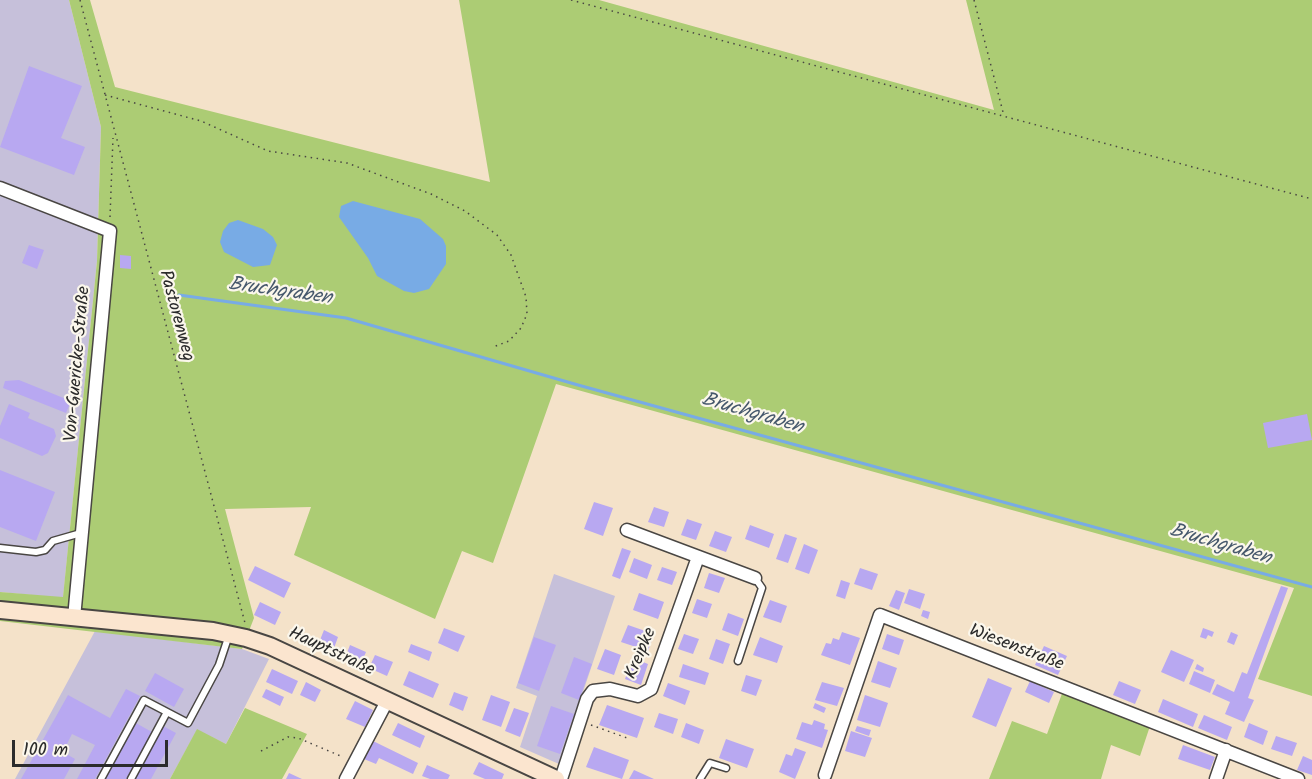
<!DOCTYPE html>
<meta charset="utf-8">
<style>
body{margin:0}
#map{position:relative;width:1312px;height:779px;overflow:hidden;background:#f4e2c9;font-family:Kalam,sans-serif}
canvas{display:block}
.scale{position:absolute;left:12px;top:740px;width:156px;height:27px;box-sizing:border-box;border:3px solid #2b2b2b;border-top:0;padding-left:8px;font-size:18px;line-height:21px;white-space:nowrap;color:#2b2b2b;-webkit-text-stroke:4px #fbf7ec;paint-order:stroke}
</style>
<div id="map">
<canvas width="1312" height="779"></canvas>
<div class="scale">100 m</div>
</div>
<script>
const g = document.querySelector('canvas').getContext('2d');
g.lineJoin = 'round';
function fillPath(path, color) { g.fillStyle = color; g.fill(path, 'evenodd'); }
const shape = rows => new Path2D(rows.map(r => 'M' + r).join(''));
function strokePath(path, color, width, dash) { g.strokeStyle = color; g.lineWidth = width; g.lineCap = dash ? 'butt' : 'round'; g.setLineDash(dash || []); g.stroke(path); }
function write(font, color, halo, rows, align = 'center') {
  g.font = font + ' Kalam,sans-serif'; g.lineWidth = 4.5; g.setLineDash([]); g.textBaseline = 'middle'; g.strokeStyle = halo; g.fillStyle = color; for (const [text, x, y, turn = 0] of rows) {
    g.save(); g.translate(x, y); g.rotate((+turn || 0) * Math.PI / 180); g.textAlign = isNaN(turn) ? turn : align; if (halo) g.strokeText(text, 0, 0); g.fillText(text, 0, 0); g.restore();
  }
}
fillPath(shape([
 [0,0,69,0,101,127,97,261,63,598,0,592],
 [554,574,615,596,559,764,520,747,537,696,516,688],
 [95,631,242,649,269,659,226,744,197,730,170,779,15,779]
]), '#c6c0da');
fillPath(shape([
 [69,0,90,0,115,87,490,182,459,0,599,0,994,110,966,0,1312,0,1312,696,1258,679,1294,588,556,384,493,563,462,551,435,619,294,555,311,507,225,509,254,618,242,649,0,621,0,592,63,597,97,261,101,127],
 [1063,691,1150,726,1140,756,1111,745,1101,779,989,779,1012,721,1047,734],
 [245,708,307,734,282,779,170,779,197,729,226,744]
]), '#accc74');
fillPath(shape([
 [353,201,420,219,443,239,446,246,446,264,429,289,414,293,404,291,377,276,368,258,339,217,341,206],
 [238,220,263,229,273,237,277,245,270,265,253,267,224,252,220,242,223,231,229,223]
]), '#78abe5');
strokePath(shape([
 [179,295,346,318,578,385,1312,587]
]), '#78abe5', 3);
fillPath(shape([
 [29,66,82,86,61,138,85,147,74,175,0,147],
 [29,245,44,250,37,269,22,263],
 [120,255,131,256,131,269,120,268],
 [19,380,71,401,66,413,3,388,5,381],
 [9,404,30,413,28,418,54,429,56,436,48,453,42,456,0,438,0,426],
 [1307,414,1312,440,1268,448,1263,423],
 [0,470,55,492,36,541,0,527],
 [594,502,613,508,603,536,584,529],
 [654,507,669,512,664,527,648,522],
 [687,519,702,524,696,540,681,535],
 [750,525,774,534,769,548,745,539],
 [715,531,732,537,726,552,709,546],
 [785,534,797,538,788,563,776,559],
 [804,544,818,550,809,574,795,569],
 [622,548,631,551,620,579,612,576],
 [634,558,652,565,647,579,629,572],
 [255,566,291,583,284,598,248,580],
 [662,567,677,572,672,585,657,580],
 [860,568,878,574,872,590,854,584],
 [709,573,725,578,719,593,704,588],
 [841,580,850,583,845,599,836,596],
 [1281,586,1288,588,1248,698,1254,700,1244,722,1225,714,1230,702,1212,694,1217,684,1234,692,1242,672,1247,674],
 [909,589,925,594,920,609,904,603],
 [896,590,905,593,899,610,889,606],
 [639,593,664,602,658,619,633,610],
 [697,599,712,604,707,618,692,613],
 [770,600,787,606,781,623,763,617],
 [260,602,281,612,275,625,254,615],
 [923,610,930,612,928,619,921,616],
 [728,613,744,619,738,636,722,630],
 [628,625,654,634,648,651,621,642],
 [444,628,465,636,458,652,438,643],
 [1203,628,1214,632,1212,637,1208,635,1206,639,1200,637],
 [324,630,338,637,333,651,318,645],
 [842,632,860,638,850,665,821,655,826,643,831,644,833,638,839,640],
 [1231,632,1238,635,1234,645,1227,642],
 [684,634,699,639,693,654,678,649],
 [887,634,904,640,899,655,882,649],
 [534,637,556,645,539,691,518,683],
 [760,637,783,646,777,663,753,655],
 [716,639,730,644,723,664,709,659],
 [411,644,432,652,429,661,408,652],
 [350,645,366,652,361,664,345,658],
 [1044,646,1067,656,1058,675,1035,665],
 [605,649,621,655,614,675,597,669],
 [1171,650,1194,660,1184,682,1161,672],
 [375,655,393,662,387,676,369,668],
 [574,657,592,664,579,700,561,693],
 [633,658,648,664,641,685,625,679],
 [878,661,897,668,890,688,871,682],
 [683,664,709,673,705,685,679,677],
 [1197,664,1204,668,1203,672,1195,669],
 [272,669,298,681,292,694,266,682],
 [409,671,439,684,433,698,403,685],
 [1194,671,1215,680,1210,693,1189,684],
 [155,673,184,689,174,707,145,691],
 [746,675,762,680,756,696,741,691],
 [988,678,1012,688,996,727,972,717],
 [1030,681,1054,692,1049,703,1025,692],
 [1119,681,1141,690,1135,704,1113,695],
 [306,682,321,690,315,702,300,695],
 [822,682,844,688,837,706,815,700],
 [668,683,690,691,685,705,663,696],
 [126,689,140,696,95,779,77,779,95,745,72,734,63,752,75,759,64,779,21,779,68,695,110,718],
 [266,689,284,697,280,706,262,697],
 [454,692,468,697,463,711,449,705],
 [491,695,510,702,501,727,482,720],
 [865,695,888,703,880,727,857,720],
 [1163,699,1198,714,1193,727,1158,712],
 [355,701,373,710,365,727,346,719],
 [815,703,826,708,824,713,813,708],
 [607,705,644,718,637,738,599,725],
 [551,706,574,714,560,754,537,746],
 [514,708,529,713,520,737,505,731],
 [659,713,678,719,673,734,654,727],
 [1204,715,1232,727,1227,740,1198,728],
 [814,720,825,724,824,729,828,730,822,748,796,739,802,722,812,725],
 [134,722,152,732,126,779,103,779],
 [398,723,425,736,420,748,392,735],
 [686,723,704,730,699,744,681,737],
 [1249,723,1268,731,1263,745,1244,737],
 [163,726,176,733,151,779,134,779],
 [857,726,871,730,869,736,855,731],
 [851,731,872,738,865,757,845,751],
 [1276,736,1297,743,1292,756,1271,749],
 [726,739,754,749,747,768,719,758],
 [373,741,418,763,413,774,379,758,376,764,364,759],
 [1183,745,1215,757,1210,770,1178,759],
 [594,747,629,760,622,779,586,767],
 [795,748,806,752,795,779,779,772,786,754,792,756],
 [1303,756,1312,760,1312,775,1297,770],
 [479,762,504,774,502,779,485,779,473,774],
 [427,765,450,775,448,779,430,779,422,776],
 [634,770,654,779,629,779],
 [289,773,302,779,286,779]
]), '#b8a8f1');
const service = shape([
 [0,548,36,552,45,550,53,541,81,533],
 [738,661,762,588,755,578],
 [101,779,144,700,188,723,219,665,229,635],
 [131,779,167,712],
 [700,779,710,763,726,768]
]);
const minor = shape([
 [0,188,110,231,74,618],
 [627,530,755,578],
 [825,775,880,615,1298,779],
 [346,779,387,701],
 [561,779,587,699,593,691,610,689,638,696,651,689,698,557],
 [1216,779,1226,750]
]);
const secondary = shape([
 [0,610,213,631,246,638,270,646,556,779]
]);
strokePath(service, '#494643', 9);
strokePath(minor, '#494643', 15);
strokePath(secondary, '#494643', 20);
strokePath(shape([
 [80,0,245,623],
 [571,0,1312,199],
 [974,0,1004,116],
 [105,95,201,121,268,151,347,163,431,194,465,211,497,235,511,255,526,297,527,314,521,328,509,341,493,347],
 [110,217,113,138],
 [591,725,630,739],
 [261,751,288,737,298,738,343,757]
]), '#494643', 1.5, [1.5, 4.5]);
strokePath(service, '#fff', 6);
strokePath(minor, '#fff', 12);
strokePath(secondary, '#fbe5cf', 16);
write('18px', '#2b2b2b', '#fbf7ec', [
 ["Pastorenweg",175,316,75],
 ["Von-Guericke-Straße",79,364,-85],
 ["Wiesenstraße",1016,649,21],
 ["Hauptstraße",331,653,25],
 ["Kreipke",642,654,-67]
]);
write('italic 20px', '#46586c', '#fbf7ec', [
 ["Bruchgraben",280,293,8],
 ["Bruchgraben",752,415,16],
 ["Bruchgraben",1220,546,16]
]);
</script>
